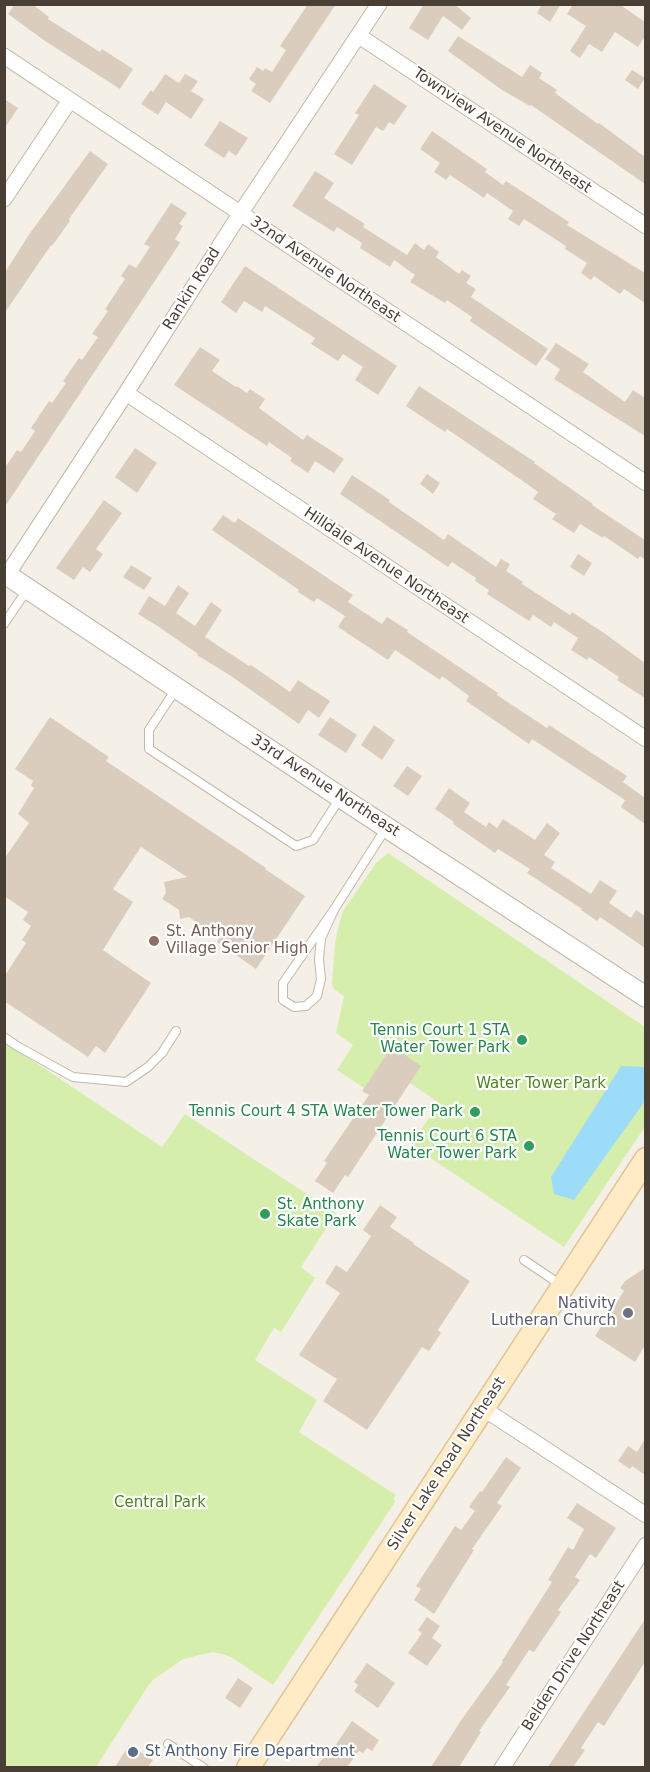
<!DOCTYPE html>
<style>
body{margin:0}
#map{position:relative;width:650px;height:1772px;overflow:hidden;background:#f5f0e7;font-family:"DejaVu Sans",sans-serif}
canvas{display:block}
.frame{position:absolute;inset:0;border:6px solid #493f35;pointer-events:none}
</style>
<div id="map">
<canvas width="650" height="1772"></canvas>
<div class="frame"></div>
</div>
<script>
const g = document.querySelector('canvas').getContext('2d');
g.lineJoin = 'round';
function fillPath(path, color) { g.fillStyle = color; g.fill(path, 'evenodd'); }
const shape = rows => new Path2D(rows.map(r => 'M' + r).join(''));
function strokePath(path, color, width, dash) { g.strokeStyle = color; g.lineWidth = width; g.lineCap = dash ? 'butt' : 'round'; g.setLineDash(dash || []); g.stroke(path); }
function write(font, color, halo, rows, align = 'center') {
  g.font = font + ' "DejaVu Sans",sans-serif'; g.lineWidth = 4.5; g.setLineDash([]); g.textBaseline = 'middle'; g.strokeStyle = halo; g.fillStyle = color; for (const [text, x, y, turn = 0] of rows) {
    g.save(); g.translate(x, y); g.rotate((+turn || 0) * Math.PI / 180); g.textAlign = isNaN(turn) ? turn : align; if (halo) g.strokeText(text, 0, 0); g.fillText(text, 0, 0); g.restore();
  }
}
fillPath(shape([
 [388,853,645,1027,645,1127,564,1247,411,1145,439,1103,381,1063,364,1088,337,1070,353,1045,336,1033,344,996,334,989,332,984,335,943,340,921,343,911,376,863],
 [5,1042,162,1147,185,1114,336,1213,301,1267,315,1278,281,1332,274,1328,255,1360,317,1400,299,1432,396,1495,394,1498,395,1502,273,1685,231,1657,222,1654,213,1652,183,1659,153,1680,148,1686,96,1767,5,1767]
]), '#d6eeac');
fillPath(shape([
 [621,1066,645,1067,645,1101,574,1200,554,1194,551,1177]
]), '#9ddcf8');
fillPath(shape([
 [15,4,32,4,49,17,48,19,100,52,102,49,133,69,120,89,45,41,8,14],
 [308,4,336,4,270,103,251,91,256,84,249,79,257,67,263,71,265,68,272,72,286,50,280,46],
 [424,4,454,4,471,18,462,30,443,16,428,40,409,28],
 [542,4,561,4,550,22,537,13],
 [573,4,619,4,645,22,645,36,638,47,615,32,602,52,589,44,580,58,570,51,586,26,567,14],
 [458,36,522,77,530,65,542,73,539,78,557,90,555,93,598,124,599,123,645,157,645,184,531,105,530,106,502,90,448,51],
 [632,70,645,78,638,89,625,80],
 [165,74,179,83,185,74,198,81,191,91,204,99,191,119,166,102,158,115,141,104,151,90,153,92],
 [374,84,407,106,394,125,389,122,383,131,376,127,352,165,334,154,359,115,355,113],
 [4,99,18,108,4,129],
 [220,121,248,138,236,156,229,151,224,158,204,145],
 [432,131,487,169,485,172,503,185,506,181,569,222,567,225,645,273,645,303,624,289,620,294,594,276,591,280,581,273,587,263,565,249,566,246,524,219,519,226,508,219,513,211,487,193,484,198,450,175,446,180,434,172,440,163,420,149],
 [90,151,108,164,69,219,70,221,52,246,51,245,4,314,4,274,28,236],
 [315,171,334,183,324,198,365,224,363,227,407,255,415,243,424,250,428,244,439,252,436,257,459,274,462,270,471,276,466,283,476,289,471,297,548,349,536,366,470,321,472,317,447,300,445,303,410,282,415,275,394,260,390,267,360,248,362,243,337,227,334,232,292,206],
 [171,203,187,213,179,224,183,226,175,239,180,243,4,508,4,469,17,450,21,452,35,431,31,428,49,401,52,403,66,383,63,381,79,358,82,360,98,337,92,334,108,311,105,309,125,279,121,276,129,264,136,268,150,247,144,244],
 [245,266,397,366,378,395,355,380,363,367,343,354,338,361,311,344,315,338,265,306,262,312,244,301,236,313,221,302],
 [556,343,589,364,583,372,625,402,633,390,645,398,645,436,554,379,560,369,545,359],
 [200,347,220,360,212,371,236,387,237,386,247,393,250,389,265,399,259,408,303,440,307,435,344,459,334,473,315,461,308,473,290,461,292,458,269,442,267,446,174,385],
 [419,386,535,462,534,463,593,504,592,505,645,540,645,560,640,556,638,559,604,536,603,538,580,524,574,533,552,519,556,514,533,499,538,492,530,486,447,429,445,432,406,406],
 [135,448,157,463,137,493,115,477],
 [427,474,440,483,433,494,420,484],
 [352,475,390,500,389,502,444,540,448,534,496,567,501,559,510,564,506,571,523,582,522,584,570,615,572,612,604,633,645,663,645,698,617,680,619,677,589,657,587,660,571,650,578,638,554,622,551,627,533,615,529,621,487,594,489,590,475,581,476,578,452,562,448,567,340,494],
 [104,500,122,513,96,549,103,554,90,572,83,567,74,580,56,568],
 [223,515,235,523,238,518,353,595,348,602,382,624,387,617,408,630,407,632,498,693,497,695,547,728,549,725,627,776,623,782,645,798,645,824,621,807,625,800,532,739,529,744,491,718,466,701,469,696,442,676,440,680,395,650,388,660,338,627,345,616,317,598,314,602,298,592,299,590,212,530],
 [578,554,592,563,584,576,570,567],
 [131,565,152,578,144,590,123,577],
 [178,585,189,593,176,613,195,626,211,602,222,610,205,637,249,666,251,665,290,692,298,680,330,701,319,718,308,710,299,724,231,676,197,655,198,654,159,627,138,614,149,596,165,606],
 [50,717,109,757,106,761,266,868,265,869,305,896,256,969,217,942,219,938,189,917,180,919,179,910,162,899,166,893,164,882,187,877,141,847,113,889,133,902,103,950,151,983,105,1053,96,1046,88,1057,4,1001,4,977,26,943,22,940,31,926,23,920,28,912,4,896,4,859,29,823,18,814,34,788,31,785,33,781,15,769],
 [330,717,357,735,346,753,318,735],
 [374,725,395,740,382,760,361,745],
 [407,766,422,776,408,796,393,786],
 [449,788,470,803,464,812,486,827,489,822,497,828,503,819,535,840,547,823,560,833,544,855,555,862,551,868,591,894,600,880,617,891,609,903,631,918,636,910,645,916,645,948,600,917,597,921,581,910,582,909,527,873,530,869,498,849,495,853,453,824,454,822,435,809],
 [392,1046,421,1066,348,1177,345,1175,333,1193,315,1181,327,1163,324,1161,369,1095,362,1091],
 [380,1205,397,1217,390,1227,414,1243,413,1244,470,1281,438,1330,441,1333,429,1351,422,1347,367,1430,323,1401,337,1379,299,1355,340,1293,325,1283,336,1265,347,1272,371,1236,363,1230],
 [645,1268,645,1345,635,1362,595,1336,624,1291,620,1288,625,1281],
 [645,1439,645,1475,632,1466,630,1469,618,1461,628,1446,637,1452],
 [506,1457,521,1468,497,1503,502,1506,472,1549,474,1550,434,1614,414,1600,421,1589,416,1586,455,1526,461,1530,475,1511,469,1507,480,1491,482,1492],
 [577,1503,616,1528,596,1558,590,1554,575,1577,580,1580,558,1610,561,1612,534,1652,529,1650,506,1685,510,1687,479,1731,481,1732,459,1767,431,1767,462,1719,503,1662,502,1661,552,1582,548,1580,568,1547,573,1550,584,1529,567,1518],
 [427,1617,440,1626,432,1638,442,1645,427,1666,408,1653,422,1633,418,1630],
 [645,1619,645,1662,604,1726,598,1722,581,1748,585,1750,573,1767,548,1767],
 [367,1663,395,1683,378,1708,354,1691,358,1685,354,1682],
 [238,1678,253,1688,240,1708,225,1698],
 [352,1721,379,1740,372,1751,367,1748,363,1753,359,1751,347,1767,316,1767,330,1749,332,1750],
 [129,1745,153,1760,148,1767,115,1767]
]), '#dbcdbe');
const service = shape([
 [4,624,27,590],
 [176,689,149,730,149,749,296,846,313,840,340,798],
 [335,908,283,983,283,1000,294,1007,306,1006,317,996,321,979,319,959,321,938,335,908,386,828],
 [4,1037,17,1046,73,1077,126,1082,148,1067,162,1053,176,1031],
 [524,1260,561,1285],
 [168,1744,204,1768]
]);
const minor = shape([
 [359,36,646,226],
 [4,56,646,483],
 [4,199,70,100],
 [126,393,646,739],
 [7,575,126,393,240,214,379,4],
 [484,1409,646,1515],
 [502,1768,646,1545]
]);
const tertiary = shape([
 [4,573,340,797,646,997]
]);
const secondary = shape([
 [248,1768,646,1159]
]);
strokePath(service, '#c2b7a9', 10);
strokePath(minor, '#c2b7a9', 17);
strokePath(tertiary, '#c2b7a9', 22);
strokePath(secondary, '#dec394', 25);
strokePath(service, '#fff', 8);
strokePath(minor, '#fff', 15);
strokePath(tertiary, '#fff', 20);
strokePath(secondary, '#ffecc7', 22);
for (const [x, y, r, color] of [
 [154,941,6,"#8d6e63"],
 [522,1040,6,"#2e9e5b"],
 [475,1112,6,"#2e9e5b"],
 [529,1146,6,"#2e9e5b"],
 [265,1214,6,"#2e9e5b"],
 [628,1313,6,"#6b7280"],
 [133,1752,6,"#5c6f8a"]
]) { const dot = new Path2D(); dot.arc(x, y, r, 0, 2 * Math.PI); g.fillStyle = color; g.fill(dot); strokePath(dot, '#fff', 2); }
write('15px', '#493f35', '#fff', [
 ["Townview Avenue Northeast",502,131,34],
 ["32nd Avenue Northeast",325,270,34],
 ["Rankin Road",192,289,-58],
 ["Hilldale Avenue Northeast",386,566,34],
 ["33rd Avenue Northeast",325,786,33],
 ["Silver Lake Road Northeast",447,1464,-57],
 ["Belden Drive Northeast",574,1656,-57]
]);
write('15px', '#785e54', '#fff', [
 ["St. Anthony",166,932],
 ["Village Senior High",166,949]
], 'left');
write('15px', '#27864d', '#fff', [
 ["Tennis Court 1 STA",510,1031],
 ["Water Tower Park",510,1048],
 ["Tennis Court 4 STA Water Tower Park",463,1112],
 ["Tennis Court 6 STA",517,1137],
 ["Water Tower Park",517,1154],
 ["St. Anthony",277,1205,"left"],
 ["Skate Park",277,1222,"left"]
], 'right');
write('15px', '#4f8221', '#fff', [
 ["Water Tower Park",541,1084],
 ["Central Park",160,1503]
]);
write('15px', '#5b616d', '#fff', [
 ["Nativity",616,1304],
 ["Lutheran Church",616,1321]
], 'right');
write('15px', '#4e5e75', '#fff', [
 ["St Anthony Fire Department",145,1752]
], 'left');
</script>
